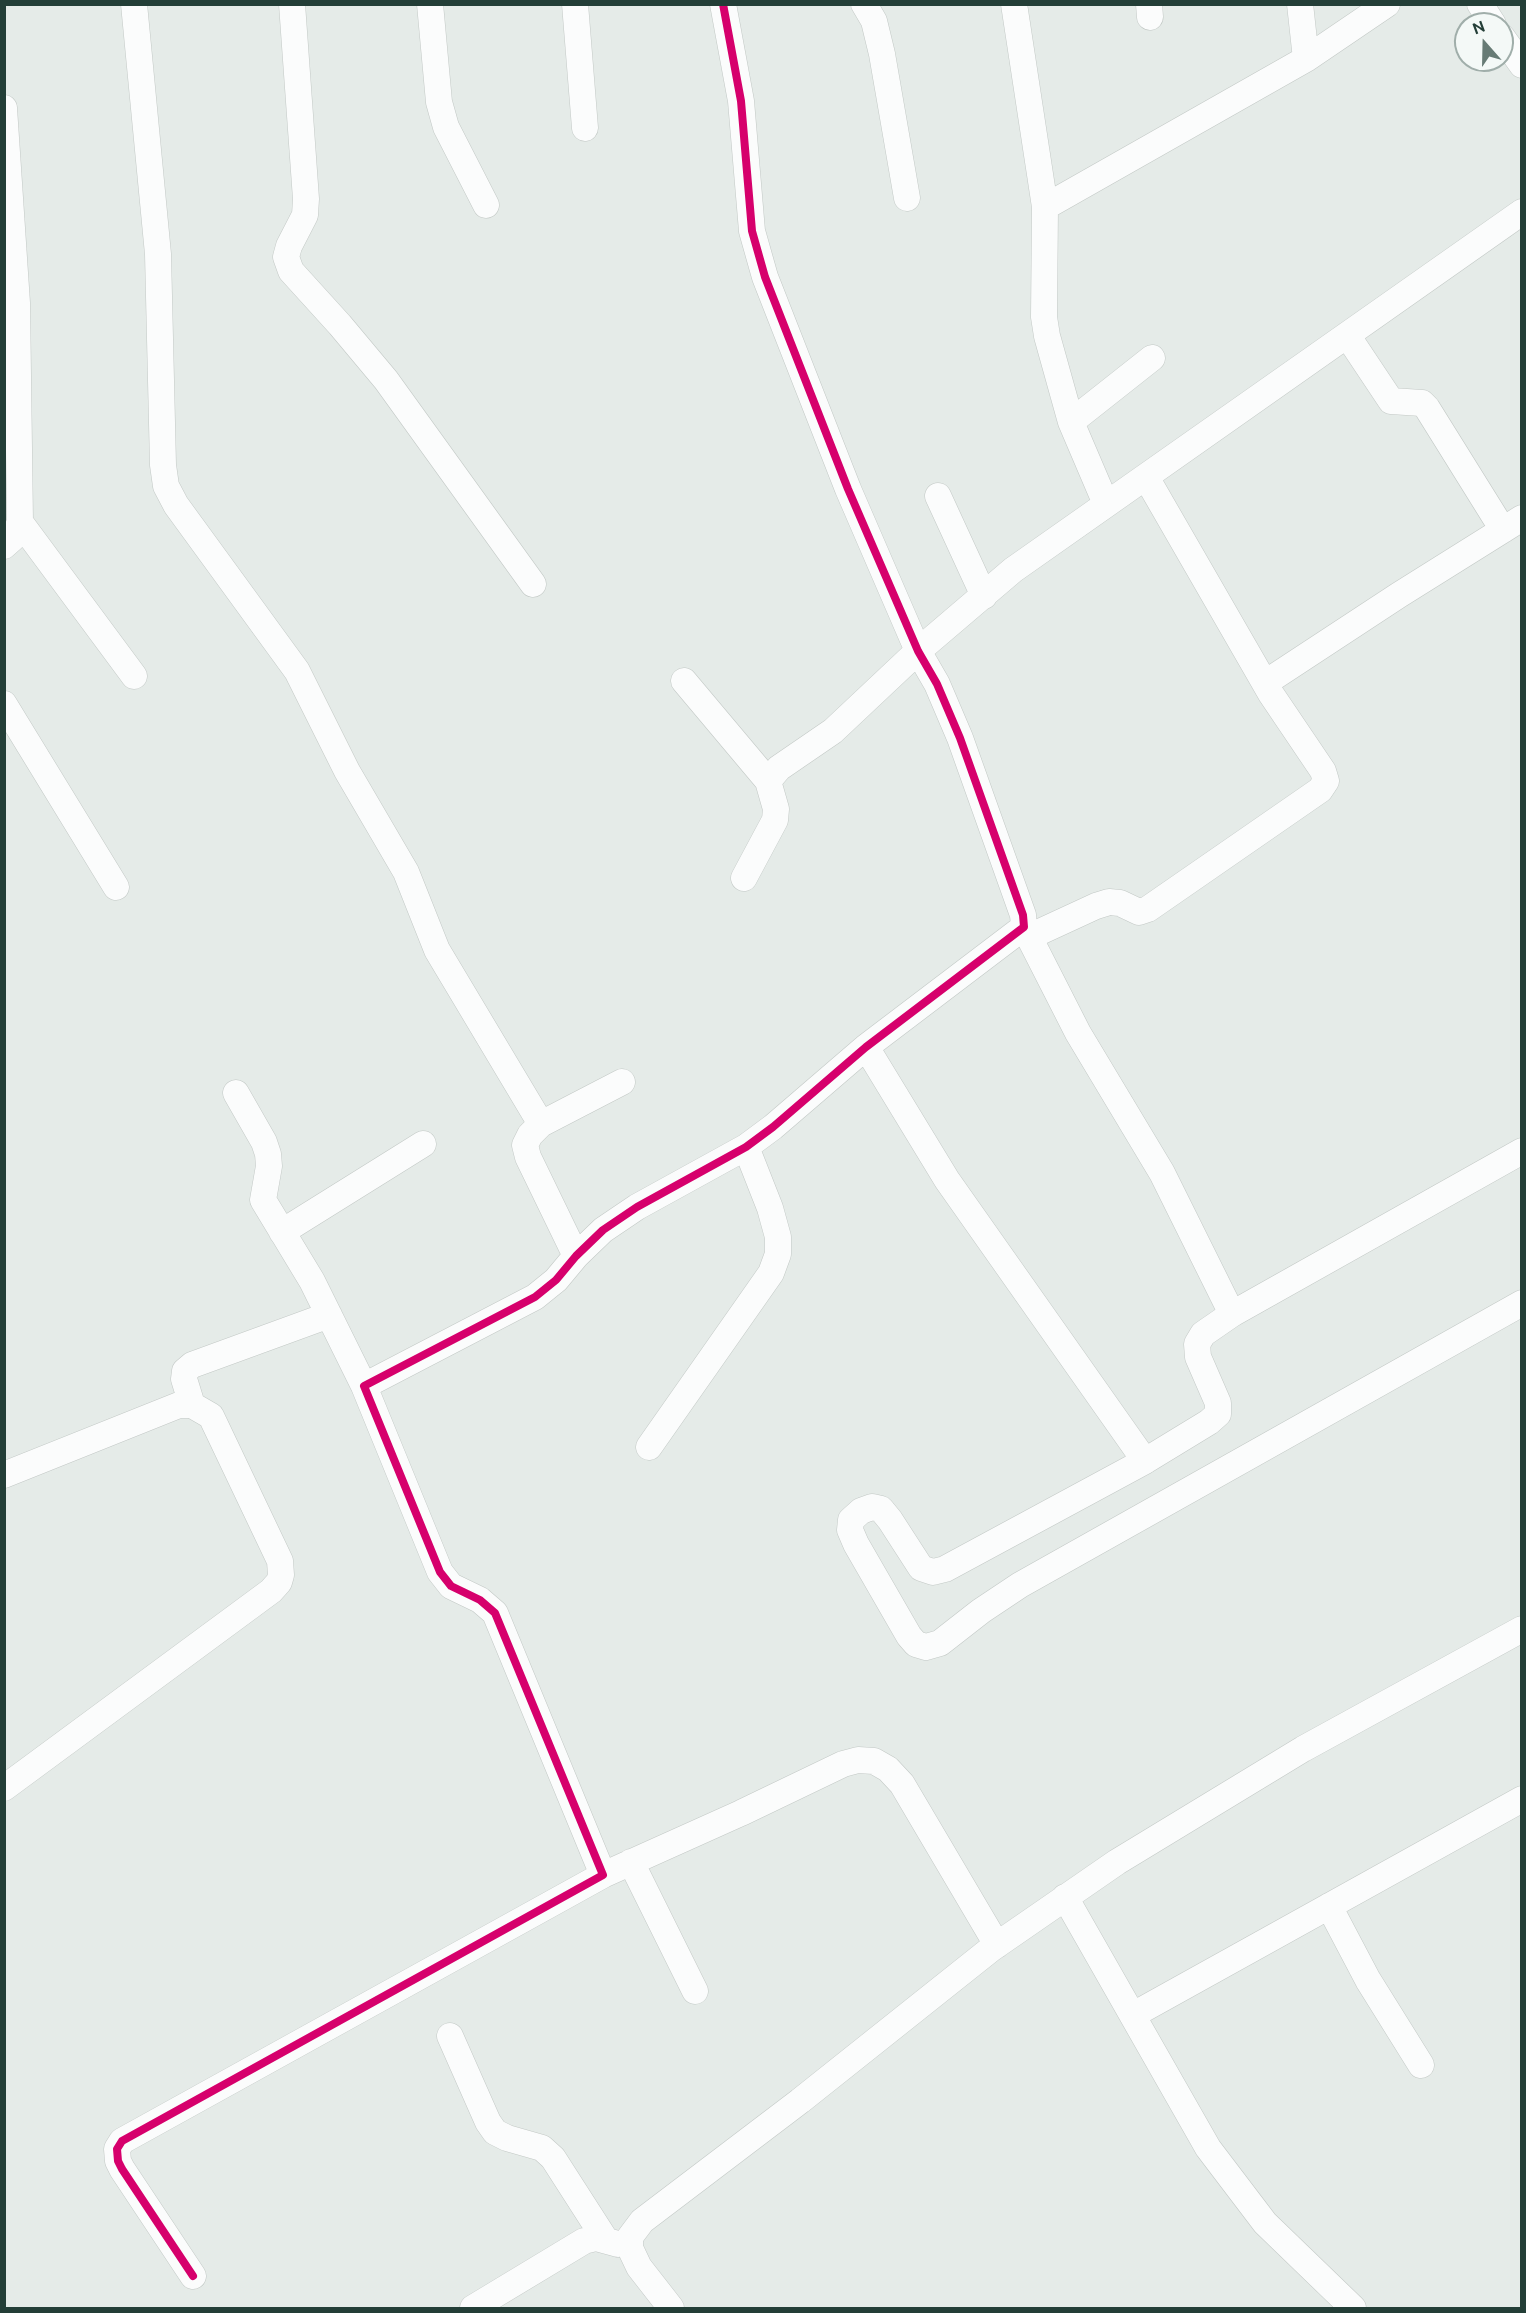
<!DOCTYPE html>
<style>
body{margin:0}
#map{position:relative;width:1526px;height:2313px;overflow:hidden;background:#e5ebe8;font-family:Ubuntu,sans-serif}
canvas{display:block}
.frame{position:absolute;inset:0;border:6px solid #233e37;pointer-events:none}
.north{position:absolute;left:1454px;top:12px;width:60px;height:60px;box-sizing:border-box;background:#f4f9f7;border:2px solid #a0aeaa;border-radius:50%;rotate:340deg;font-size:16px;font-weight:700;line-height:24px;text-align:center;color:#233e37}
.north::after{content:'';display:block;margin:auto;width:21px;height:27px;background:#677b75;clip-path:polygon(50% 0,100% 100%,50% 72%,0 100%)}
</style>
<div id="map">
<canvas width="1526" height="2313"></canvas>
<div class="frame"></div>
<div class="north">N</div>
</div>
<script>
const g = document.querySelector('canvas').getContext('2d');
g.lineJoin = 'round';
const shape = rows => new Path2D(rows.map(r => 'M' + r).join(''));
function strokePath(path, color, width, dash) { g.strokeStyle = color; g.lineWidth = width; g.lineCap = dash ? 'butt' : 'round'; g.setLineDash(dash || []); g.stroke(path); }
const minor = shape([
 [134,4,158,254,163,465,166,486,176,505,297,671,347,771,406,872,437,950,541,1124],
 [292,4,306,199,305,215,289,246,286,257,291,271,340,325,386,380,533,584],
 [430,4,439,102,446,127,486,205],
 [575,4,585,128],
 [864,4,874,21,882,54,907,198],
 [1014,4,1045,207,1044,317,1047,336,1071,422,1106,504],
 [1149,4,1150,17],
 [1480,4,1493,24],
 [1502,37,1522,65],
 [1306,59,1387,4],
 [4,108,17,303,20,522,13,538,4,546],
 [1045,207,1306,59,1300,4],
 [1347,335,1391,401,1422,403,1427,408,1503,530],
 [1071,422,1152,358],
 [938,496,984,596],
 [20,522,134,676],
 [684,681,768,781],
 [1265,683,1399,595,1522,518],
 [4,704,116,887],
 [744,878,775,820,776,809,768,781,779,768,833,731,918,651,1013,570,1522,212],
 [1024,927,1078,1033,1162,1173,1232,1314],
 [1031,936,1096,906,1109,902,1120,903,1139,912,1148,909,1320,790,1326,781,1323,771,1271,694,1146,477],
 [866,1047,947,1180,1145,1461],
 [236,1093,264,1142,268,1154,269,1166,263,1200,312,1281,364,1386],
 [1522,1151,1232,1314,1203,1334,1197,1344,1198,1357,1218,1403,1218,1414,1209,1422,1145,1461,945,1569,933,1572,921,1568,890,1520,881,1509,872,1507,861,1511,851,1520,850,1530,856,1544,909,1636,916,1644,926,1647,940,1643,981,1611,1020,1585,1522,1303],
 [282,1232,423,1144],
 [576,1256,528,1157,525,1145,530,1135,541,1124,622,1082],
 [192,1405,184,1379,185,1371,192,1365,329,1315],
 [649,1447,771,1273,778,1254,778,1237,770,1208,746,1147],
 [4,1475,179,1405,192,1405,211,1416,280,1561,281,1575,279,1582,271,1591,4,1788],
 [631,1862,695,1991],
 [603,1875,741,1813,843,1764,858,1760,874,1761,888,1769,902,1784,997,1945],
 [1065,1897,1208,2148,1265,2223,1353,2308],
 [1329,1906,1368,1980,1421,2065],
 [1133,2015,1522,1799],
 [450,2036,488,2122,495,2132,507,2138,542,2148,553,2158,605,2239],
 [193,2276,122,2169,118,2161,117,2149,122,2141,603,1875,495,1613,480,1600,451,1586,440,1572,364,1386,535,1297,556,1280,576,1256,603,1230,637,1207,746,1147,773,1127,866,1047,1024,927,1023,915,960,738,937,684,918,651,848,489,765,277,752,231,741,101,723,4],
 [473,2308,584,2241,596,2238,618,2244],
 [671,2308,639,2267,630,2248,630,2237,642,2221,800,2101,991,1949,1117,1862,1303,1749,1522,1629]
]);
strokePath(minor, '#c2c8c5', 27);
strokePath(minor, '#fbfcfc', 26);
strokePath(shape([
 [193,2276,122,2169,118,2161,117,2149,122,2141,603,1875,495,1613,480,1600,451,1586,440,1572,364,1386,535,1297,556,1280,576,1256,603,1230,637,1207,746,1147,773,1127,866,1047,1024,927,1023,915,960,738,937,684,918,651,848,489,765,277,752,231,741,101,723,4]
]), '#d6006c', 8);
</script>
